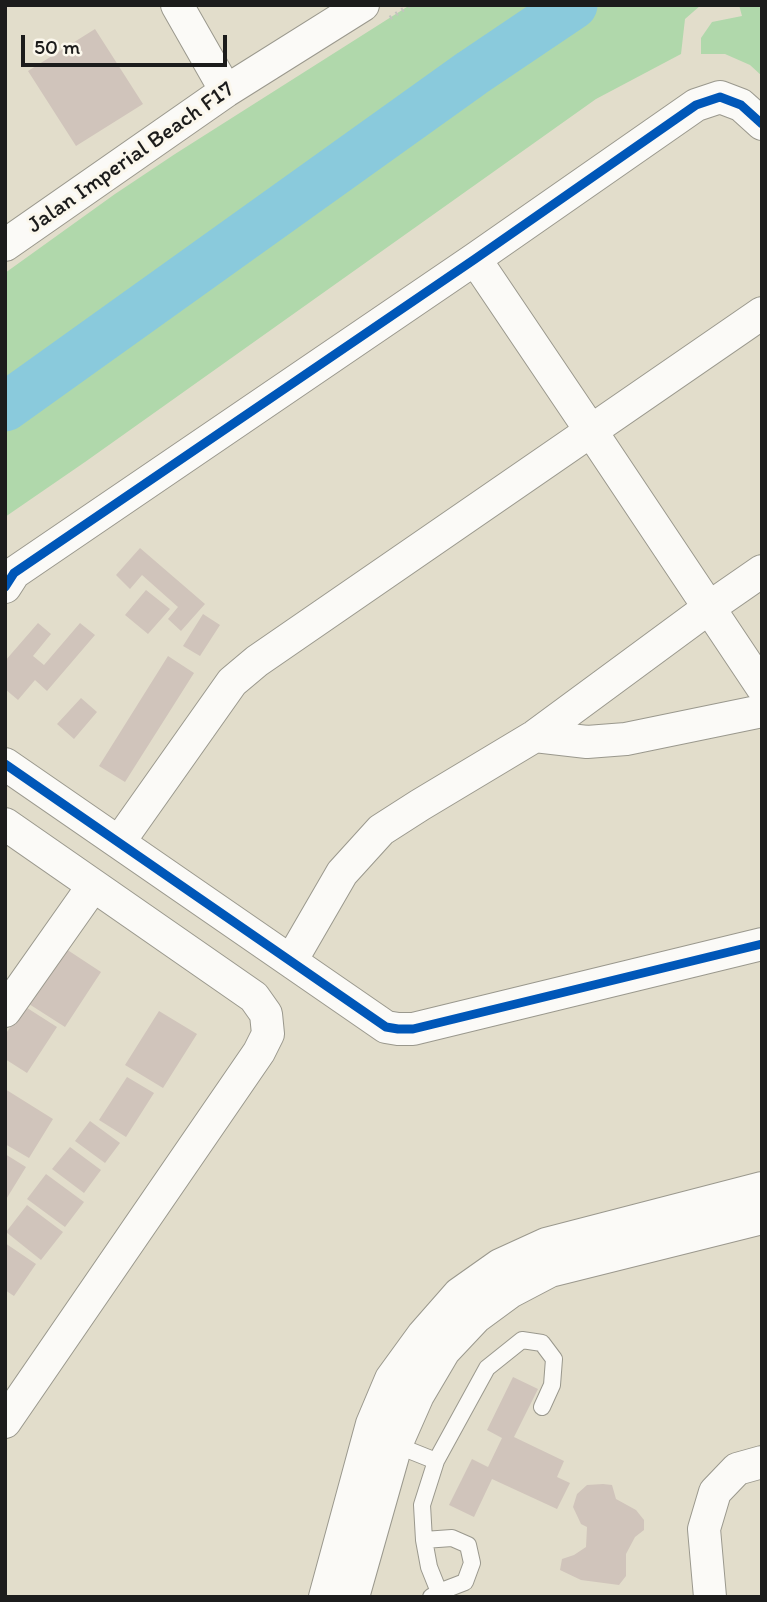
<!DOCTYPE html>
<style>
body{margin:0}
#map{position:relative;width:767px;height:1602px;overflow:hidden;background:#e2ddcb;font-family:Itim,sans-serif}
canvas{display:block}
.frame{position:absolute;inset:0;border:7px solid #1c1c1c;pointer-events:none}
.scale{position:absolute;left:21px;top:35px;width:206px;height:32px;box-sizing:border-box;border:4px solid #1c1c1c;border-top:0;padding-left:9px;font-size:21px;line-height:24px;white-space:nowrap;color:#1c1c1c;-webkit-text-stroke:5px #fbf7ec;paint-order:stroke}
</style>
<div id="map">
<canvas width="767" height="1602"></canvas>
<div class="frame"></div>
<div class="scale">50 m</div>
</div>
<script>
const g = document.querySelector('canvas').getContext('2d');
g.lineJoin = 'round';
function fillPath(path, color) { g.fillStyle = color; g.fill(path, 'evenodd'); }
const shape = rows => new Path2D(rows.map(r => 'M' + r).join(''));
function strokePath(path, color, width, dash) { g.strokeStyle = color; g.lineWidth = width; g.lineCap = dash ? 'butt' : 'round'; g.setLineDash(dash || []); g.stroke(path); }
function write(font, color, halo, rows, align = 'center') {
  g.font = font + ' Itim,sans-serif'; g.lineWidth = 6; g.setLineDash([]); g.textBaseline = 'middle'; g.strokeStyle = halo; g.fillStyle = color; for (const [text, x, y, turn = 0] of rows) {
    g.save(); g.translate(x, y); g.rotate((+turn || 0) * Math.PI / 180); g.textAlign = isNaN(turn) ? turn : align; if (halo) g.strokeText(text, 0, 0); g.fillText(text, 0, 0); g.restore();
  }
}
fillPath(shape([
 [410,5,701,5,685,19,681,54,596,99,85,462,5,517,5,273,115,194,175,154],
 [739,5,762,5,762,76,750,65,725,54,701,54,701,38,712,22,742,16]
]), '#b0d8ab');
strokePath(shape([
 [5,407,472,73,573,5]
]), '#8acadc', 49);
fillPath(shape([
 [95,29,143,104,76,146,28,71],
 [140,548,205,604,181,631,168,619,178,607,142,575,130,589,116,575],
 [146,590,170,609,148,634,125,615],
 [203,614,220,625,200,656,183,646],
 [38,623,51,634,33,656,44,665,80,623,95,635,47,691,35,680,18,700,5,689,5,661],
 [168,656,194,673,125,782,99,766],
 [81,698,97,712,74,739,57,724],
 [66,949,101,972,65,1027,29,1004],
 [24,1006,57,1027,27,1073,5,1059,5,1035],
 [159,1011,197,1034,163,1088,125,1065],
 [127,1077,154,1093,126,1137,99,1120],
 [5,1089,53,1119,29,1158,5,1144],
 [90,1121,120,1143,105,1163,75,1141],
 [70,1147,101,1170,84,1193,52,1169],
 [5,1154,26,1167,5,1201],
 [46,1174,84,1202,65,1227,27,1199],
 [27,1205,63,1232,41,1260,6,1232],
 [5,1243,36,1264,14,1296,5,1290],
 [513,1377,538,1389,514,1437,564,1461,557,1477,570,1483,557,1509,492,1479,474,1517,449,1505,472,1459,488,1467,502,1438,487,1430],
 [603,1484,612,1485,616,1499,636,1510,644,1520,644,1530,635,1537,626,1554,626,1576,619,1585,581,1580,560,1570,562,1559,574,1555,586,1547,587,1527,581,1524,573,1507,577,1494,587,1485]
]), '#d0c4bb');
const service = shape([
 [396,1445,436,1461],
 [424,1540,452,1538,468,1545,472,1563,465,1582,439,1592],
 [431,1597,439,1592,429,1567,424,1540,422,1505,436,1461,487,1368,522,1340,542,1343,554,1359,552,1385,542,1407]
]);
const minor = shape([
 [177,5,226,91],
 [5,245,226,91,363,5],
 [475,259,591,431,762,687],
 [5,587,14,573,475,259,696,105,720,97,741,105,762,124],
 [535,736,587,742,626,739,762,711],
 [5,764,386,1027,398,1029,413,1029,762,944],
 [5,824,254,997,266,1014,268,1034,259,1052,5,1422],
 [119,842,232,682,257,661,762,313],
 [291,961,342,873,381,830,420,805,535,736,710,607,762,571],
 [5,1011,93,886],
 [325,1597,372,1424,391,1379,423,1335,459,1294,500,1265,546,1244,762,1188],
 [353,1597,396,1445,418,1395,444,1351,476,1317,510,1292,550,1271,762,1218],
 [710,1597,704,1529,715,1492,737,1469,762,1462]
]);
strokePath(service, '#9a988d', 18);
strokePath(minor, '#9a988d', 34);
strokePath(shape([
 [390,18,410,5]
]), '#c4c4bf', 4.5, [2, 5]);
strokePath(service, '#fbfaf7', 16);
strokePath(minor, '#fbfaf7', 32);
strokePath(shape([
 [5,587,14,573,475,259,696,105,720,97,741,105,762,124],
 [5,764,386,1027,398,1029,413,1029,762,944]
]), '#0057b8', 9);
write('23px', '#1c1c1c', '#fbf7ec', [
 ["Jalan Imperial Beach F17",131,158,-35]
]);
</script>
